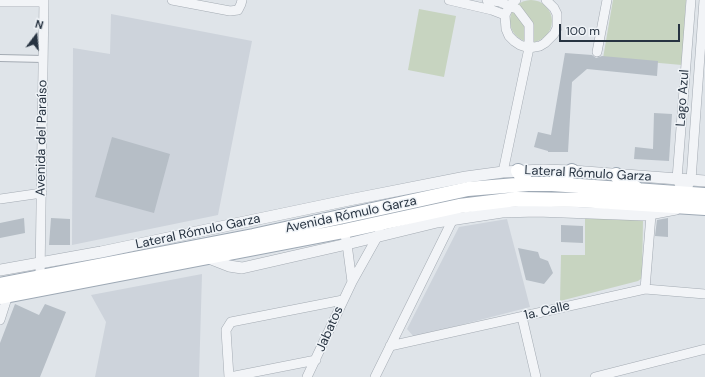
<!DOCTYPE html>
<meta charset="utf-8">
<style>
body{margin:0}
#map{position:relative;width:705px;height:377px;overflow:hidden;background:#dfe4e9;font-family:"DM Sans",sans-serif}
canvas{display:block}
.north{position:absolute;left:16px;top:16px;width:40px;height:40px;-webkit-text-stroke:3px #eff3f7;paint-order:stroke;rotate:16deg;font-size:11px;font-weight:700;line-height:16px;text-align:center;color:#273341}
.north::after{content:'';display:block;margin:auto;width:14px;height:18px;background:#273341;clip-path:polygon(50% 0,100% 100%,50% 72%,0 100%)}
.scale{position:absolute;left:559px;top:24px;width:121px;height:18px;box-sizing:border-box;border:2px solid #273341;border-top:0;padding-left:5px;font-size:12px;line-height:14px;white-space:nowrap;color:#273341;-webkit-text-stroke:3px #eff3f7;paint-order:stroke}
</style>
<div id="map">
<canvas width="705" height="377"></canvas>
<div class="north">N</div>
<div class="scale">100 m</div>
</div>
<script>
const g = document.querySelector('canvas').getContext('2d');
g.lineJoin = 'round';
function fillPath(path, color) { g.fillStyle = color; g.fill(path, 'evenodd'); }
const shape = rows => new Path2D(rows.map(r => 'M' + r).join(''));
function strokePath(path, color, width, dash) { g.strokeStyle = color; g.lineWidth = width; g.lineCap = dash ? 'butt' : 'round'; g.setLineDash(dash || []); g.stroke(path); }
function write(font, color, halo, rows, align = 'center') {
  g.font = font + ' "DM Sans",sans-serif'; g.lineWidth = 3; g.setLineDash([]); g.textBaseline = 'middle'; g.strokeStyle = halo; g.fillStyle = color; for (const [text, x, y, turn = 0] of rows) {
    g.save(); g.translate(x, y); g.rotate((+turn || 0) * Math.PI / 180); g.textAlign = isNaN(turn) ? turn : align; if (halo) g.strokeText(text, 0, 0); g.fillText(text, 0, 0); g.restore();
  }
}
fillPath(shape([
 [111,14,252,41,218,215,72,245,73,48,110,54],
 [507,219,530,307,414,337,407,329,459,227],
 [202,274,199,377,95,377,106,322,91,295]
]), '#cdd3db');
fillPath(shape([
 '510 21a21 21 0 1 1 42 0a21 21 0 1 1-42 0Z',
 [613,0,686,0,682,65,603,58],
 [419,9,456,16,444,77,408,70],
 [585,218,643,220,642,278,638,281,560,301,561,255,585,255]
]), '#c7d4c0');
fillPath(shape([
 [565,53,592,55,596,58,602,56,658,61,657,76,587,69,572,82,568,152,548,152,548,151,534,147,538,132,551,135],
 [654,113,672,114,669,161,634,159,635,147,653,149],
 [112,137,170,154,154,213,95,197],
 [24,218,25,233,0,238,0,223],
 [51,218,70,219,70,245,49,245],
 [668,218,668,237,655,236,657,220],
 [561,225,583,226,583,243,561,242],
 [518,248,538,252,540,258,548,261,553,273,544,284,526,280],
 [15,304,39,315,45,304,66,312,40,377,0,377,0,343]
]), '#b6bec6');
const pedestrian = shape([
 [0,58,43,59]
]);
const minor = shape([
 [172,0,230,11,238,10,241,4,242,0],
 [449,0,492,10,505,15],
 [487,0,500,2,517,9,529,25,529,48,503,172],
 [516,0,510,5,505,15,506,29,509,36,514,41,520,45,529,48,540,46,545,43,554,34,557,28,557,14,554,8,546,0],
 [0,2,44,2],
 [597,52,607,0],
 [688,186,691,180,704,0],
 [684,194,677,179,691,0],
 [0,199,42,193],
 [344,231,347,244,352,282],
 [40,277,44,0],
 [645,289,651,215],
 [522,317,536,377],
 [0,320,8,295],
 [390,346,645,289,705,294],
 [229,377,226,330,231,322,343,300],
 [230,377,316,360],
 [307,377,352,282,380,232],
 [375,377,455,215],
 [595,377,705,349]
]);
const tertiary = shape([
 [206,257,229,266,242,268,347,244,437,222,502,212,537,211,644,215,676,209],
 [0,270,101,252,349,200,466,177,503,172,543,170,572,171,705,181]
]);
const primary = shape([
 [518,171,528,184],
 [616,175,637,189],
 [552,184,572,171],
 [0,285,253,236,468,189,528,184,552,184,705,195],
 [0,297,344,231,459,206,517,199,580,200,705,208]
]);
strokePath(pedestrian, '#a4abb3', 8);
strokePath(minor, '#a4abb3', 10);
strokePath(tertiary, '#a4abb3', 12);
strokePath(primary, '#9ea9b5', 16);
strokePath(pedestrian, '#f2f4f7', 6);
strokePath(minor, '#f2f4f7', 9);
strokePath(tertiary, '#f2f4f7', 11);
strokePath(primary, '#fff', 14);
write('13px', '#273341', '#eff3f7', [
 ["Lago Azul",683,98,-86],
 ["Avenida del Paraíso",42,138,-89],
 ["Lateral Rómulo Garza",588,174,3],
 ["Avenida Rómulo Garza",351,215,-12],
 ["Lateral Rómulo Garza",198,232,-12],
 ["1a. Calle",547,311,-13],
 ["Jabatos",330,329,-66]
]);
</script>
